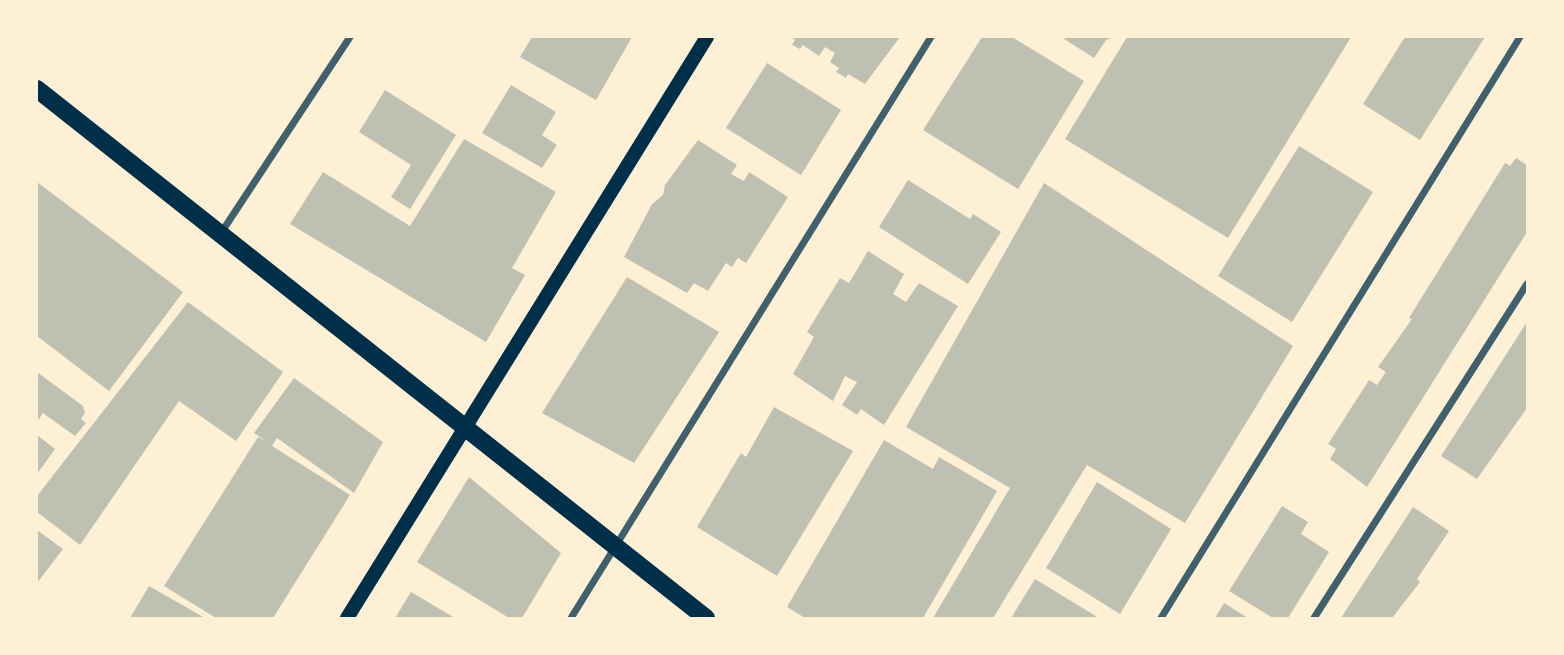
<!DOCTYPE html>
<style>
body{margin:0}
#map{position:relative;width:1564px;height:655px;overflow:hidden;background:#fdf0d5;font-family:Rubik,sans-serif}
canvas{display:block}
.frame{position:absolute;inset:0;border:38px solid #fdf0d5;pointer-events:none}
</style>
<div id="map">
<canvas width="1564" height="655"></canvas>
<div class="frame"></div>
</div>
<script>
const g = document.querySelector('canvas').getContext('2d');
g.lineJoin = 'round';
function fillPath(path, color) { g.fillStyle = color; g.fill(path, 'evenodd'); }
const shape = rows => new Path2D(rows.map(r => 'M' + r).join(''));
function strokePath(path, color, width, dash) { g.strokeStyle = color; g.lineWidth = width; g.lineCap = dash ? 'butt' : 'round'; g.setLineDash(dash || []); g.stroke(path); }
fillPath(shape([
 [532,37,632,37,596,100,520,57],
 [790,37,900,37,865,84,848,74,846,78,836,72,839,68,830,62,835,53,825,47,819,56,803,45,800,49,792,45,795,40],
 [982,37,1012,37,1084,81,1018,189,923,130],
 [1061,37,1114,37,1106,40,1094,58],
 [1127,37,1351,37,1228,238,1065,139],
 [1405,37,1485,37,1420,140,1363,104],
 [767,63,841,110,801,175,726,128],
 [511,85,556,112,542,135,557,145,542,168,482,133],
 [385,90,456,135,410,209,391,197,411,165,359,132],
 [464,139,556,192,512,268,525,275,486,342,290,224,323,172,410,226],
 [698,140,737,165,731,174,744,181,749,172,788,197,746,263,738,258,732,267,726,263,708,291,694,283,687,293,624,257,652,204,663,195,665,185],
 [1299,146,1373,192,1292,322,1218,276],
 [1516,158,1527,165,1527,232,1367,487,1330,459,1336,449,1328,444,1369,380,1377,385,1386,372,1378,367,1412,319,1409,318,1505,163,1510,166],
 [908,180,970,219,973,214,1001,232,968,284,879,227],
 [37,182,183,292,109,391,37,336],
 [1044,183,1293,346,1185,523,1087,465,993,618,933,618,1010,488,906,427],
 [868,251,904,274,893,294,906,302,919,283,958,306,884,425,861,409,857,415,842,405,857,382,845,376,833,401,793,374,814,337,807,332,840,278,849,283],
 [627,277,719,332,634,463,542,413],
 [188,302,283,372,236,441,179,401,80,545,37,512,37,496],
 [1527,322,1527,408,1477,479,1441,456],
 [37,372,83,406,85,413,81,419,86,423,75,436,43,413,37,422],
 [294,378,383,442,354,493,277,438,272,446,350,495,273,618,216,618,164,586,258,437,267,442,254,433],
 [774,407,853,451,777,576,697,527,741,453,746,457],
 [37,435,55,449,37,474],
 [884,440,933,469,939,457,997,491,923,618,805,618,787,607],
 [469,477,561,553,522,618,509,618,417,562],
 [1097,482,1171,529,1120,614,1046,568],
 [1282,506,1308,522,1301,534,1329,552,1288,618,1273,618,1229,591],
 [1413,507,1449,531,1417,579,1420,582,1392,618,1341,618],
 [37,530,63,549,37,583],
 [1035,579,1099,618,1011,618],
 [149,586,205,618,130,618],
 [411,592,455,618,395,618],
 [1224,603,1248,618,1215,618]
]), '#bec0b2');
strokePath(shape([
 [221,233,350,37],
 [571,618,931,37],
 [1161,618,1520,37],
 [1314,618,1527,284]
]), '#3f606c', 7);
strokePath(shape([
 [347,618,707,37]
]), '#003049', 14);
strokePath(shape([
 [37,89,706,618]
]), '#003049', 18);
</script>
